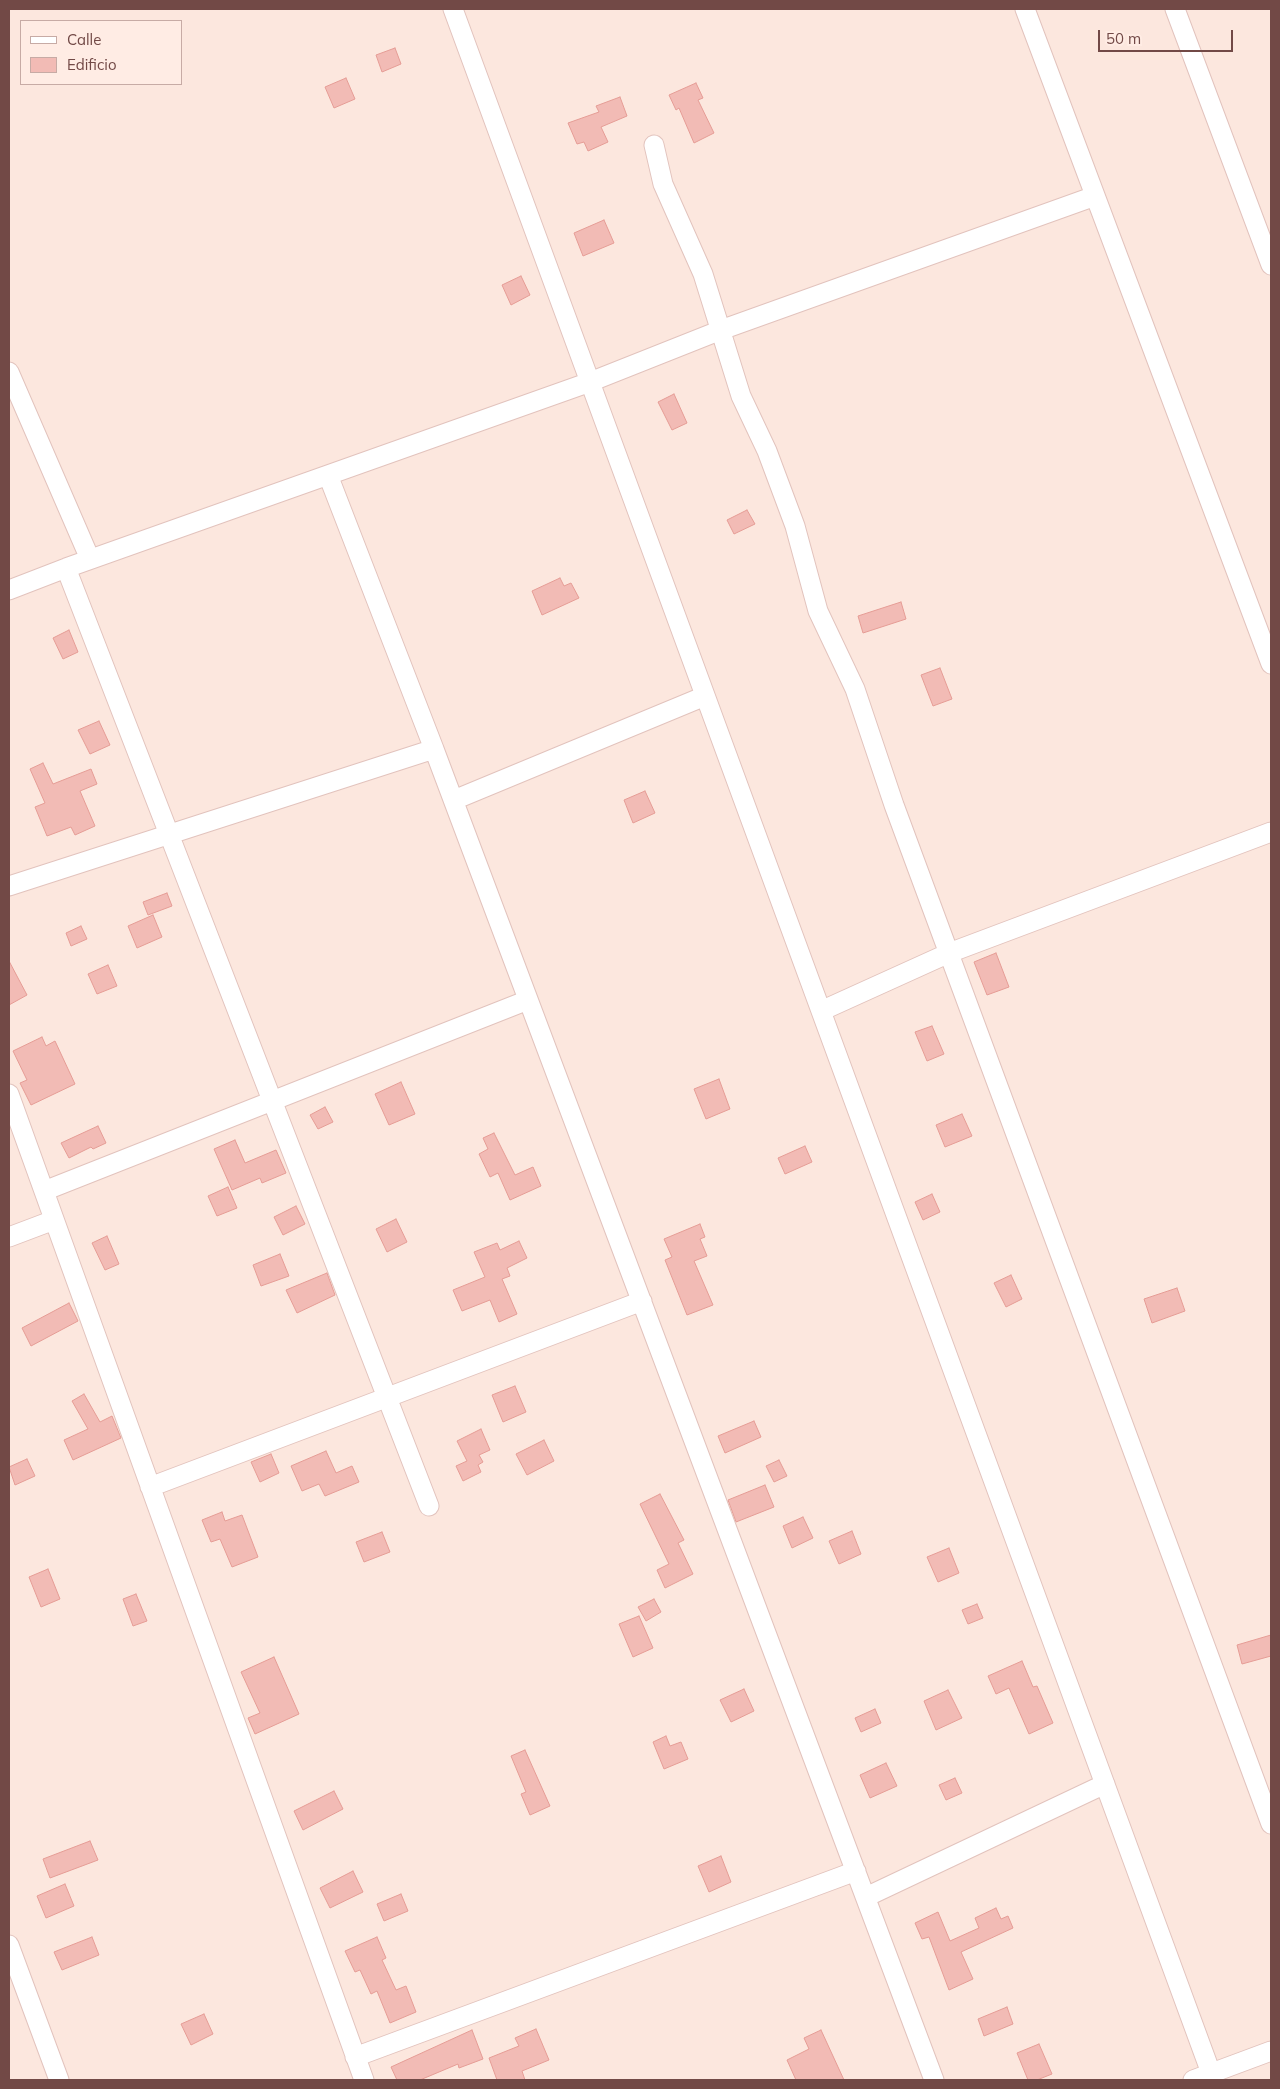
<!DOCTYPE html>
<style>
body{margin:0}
#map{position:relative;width:1280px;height:2089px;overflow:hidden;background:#fce7de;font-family:Mulish,sans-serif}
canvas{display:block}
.frame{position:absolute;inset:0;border:10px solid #724946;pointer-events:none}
.legend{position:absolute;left:20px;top:20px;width:162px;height:65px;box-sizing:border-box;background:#ffece4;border:1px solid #c7aba5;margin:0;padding:6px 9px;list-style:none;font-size:15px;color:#724946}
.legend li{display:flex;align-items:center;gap:10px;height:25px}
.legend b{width:25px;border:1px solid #c7aba5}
.scale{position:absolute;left:1098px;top:30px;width:135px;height:22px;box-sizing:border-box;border:2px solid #724946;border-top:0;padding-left:6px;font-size:15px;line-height:18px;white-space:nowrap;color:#724946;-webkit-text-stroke:4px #ffece4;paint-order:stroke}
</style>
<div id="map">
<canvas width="1280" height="2089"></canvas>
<div class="frame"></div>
<ul class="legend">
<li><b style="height:6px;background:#fff"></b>Calle</li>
<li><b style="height:14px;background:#f2bbb5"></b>Edificio</li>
</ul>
<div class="scale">50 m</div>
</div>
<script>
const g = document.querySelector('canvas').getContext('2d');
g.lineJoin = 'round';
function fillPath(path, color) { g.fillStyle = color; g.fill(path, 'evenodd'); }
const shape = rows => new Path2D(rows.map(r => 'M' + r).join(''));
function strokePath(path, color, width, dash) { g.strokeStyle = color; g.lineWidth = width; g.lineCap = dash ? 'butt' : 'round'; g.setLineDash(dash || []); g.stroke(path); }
const building = shape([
 [395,48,401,64,382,72,376,55,395,48],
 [346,78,355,99,334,108,325,87,346,78],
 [696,83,703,98,698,100,714,133,694,143,679,108,676,110,669,95,696,83],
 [620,97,627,116,601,127,608,142,588,151,584,142,577,144,568,123,599,112,596,106,620,97],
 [604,220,614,243,583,256,574,233,604,220],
 [521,276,530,295,511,305,502,285,521,276],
 [674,394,687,423,672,430,658,402,674,394],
 [747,510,755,524,734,534,727,520,747,510],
 [560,578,564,586,571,583,579,598,542,615,532,591,560,578],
 [901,602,906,619,863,633,858,616,901,602],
 [69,630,78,652,63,659,53,638,69,630],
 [940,668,952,699,933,706,921,675,940,668],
 [99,721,110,745,90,754,78,730,99,721],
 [43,763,53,784,91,769,97,784,80,791,95,826,75,835,71,827,47,836,35,807,45,803,30,769,43,763],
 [645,791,655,813,633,823,624,800,645,791],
 [167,893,172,906,148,915,143,902,167,893],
 [153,915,162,937,137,948,128,926,153,915],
 [81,926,87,939,71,946,66,933,81,926],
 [996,953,1009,987,987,995,974,962,996,953],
 [9,961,27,995,9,1005,9,961],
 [108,965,117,986,97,994,88,974,108,965],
 [932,1026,944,1054,927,1061,915,1032,932,1026],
 [42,1037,46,1046,55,1041,75,1084,31,1105,20,1083,27,1080,13,1051,42,1037],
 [719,1079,730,1109,706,1119,694,1089,719,1079],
 [401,1082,415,1114,389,1125,375,1094,401,1082],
 [325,1107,333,1122,318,1129,310,1115,325,1107],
 [962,1114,972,1136,945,1147,936,1125,962,1114],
 [98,1126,106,1143,93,1149,91,1147,69,1158,61,1143,98,1126],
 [494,1133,515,1175,533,1167,541,1186,510,1200,498,1173,490,1177,479,1154,488,1149,483,1138,494,1133],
 [235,1140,245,1163,276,1150,286,1173,262,1183,260,1178,232,1190,214,1149,235,1140],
 [805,1146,812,1162,785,1174,778,1158,805,1146],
 [228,1187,237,1208,217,1216,208,1196,228,1187],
 [932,1194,940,1212,923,1220,915,1202,932,1194],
 [296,1206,305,1224,283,1235,274,1217,296,1206],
 [396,1219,407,1242,387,1252,376,1229,396,1219],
 [700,1224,705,1237,700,1239,707,1256,694,1261,713,1305,687,1315,665,1260,672,1257,664,1239,700,1224],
 [107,1236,119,1264,105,1270,92,1243,107,1236],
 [519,1241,527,1258,507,1268,510,1276,502,1279,517,1314,499,1322,490,1300,462,1311,453,1290,485,1277,474,1252,497,1243,500,1250,519,1241],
 [280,1254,289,1276,261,1286,253,1265,280,1254],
 [327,1273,335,1295,297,1313,286,1290,327,1273],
 [1011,1275,1022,1299,1006,1307,994,1283,1011,1275],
 [1177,1288,1185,1311,1152,1323,1144,1299,1177,1288],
 [69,1303,78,1321,31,1346,22,1328,69,1303],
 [515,1386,526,1412,503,1422,492,1395,515,1386],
 [84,1394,100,1422,112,1416,121,1438,73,1460,64,1440,88,1429,72,1401,84,1394],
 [754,1421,761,1437,725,1453,718,1436,754,1421],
 [481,1429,490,1450,479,1455,483,1462,478,1465,481,1472,463,1481,456,1466,467,1461,457,1441,481,1429],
 [544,1440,554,1461,527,1475,516,1454,544,1440],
 [326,1451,336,1473,352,1466,359,1482,325,1496,319,1484,302,1491,291,1466,326,1451],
 [271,1454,279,1473,260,1482,251,1462,271,1454],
 [27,1459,35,1476,15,1485,9,1467,27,1459],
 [779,1460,787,1476,774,1482,766,1466,779,1460],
 [765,1485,774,1507,736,1522,728,1500,765,1485],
 [660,1494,684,1540,678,1543,693,1574,665,1588,657,1570,669,1564,640,1504,660,1494],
 [222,1512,225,1521,242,1515,258,1557,232,1567,220,1539,211,1542,202,1520,222,1512],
 [803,1517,813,1538,792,1548,783,1526,803,1517],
 [852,1531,861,1554,839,1564,829,1541,852,1531],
 [382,1532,390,1552,364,1562,356,1542,382,1532],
 [949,1548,959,1573,938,1582,927,1557,949,1548],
 [48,1569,60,1599,41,1607,29,1577,48,1569],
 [136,1594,147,1621,133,1626,123,1599,136,1594],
 [654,1599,661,1612,646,1621,638,1607,654,1599],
 [977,1604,983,1618,968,1624,962,1610,977,1604],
 [639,1616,653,1648,633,1657,619,1624,639,1616],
 [1271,1635,1271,1656,1242,1664,1237,1645,1271,1635],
 [274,1657,299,1714,255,1734,248,1718,260,1713,241,1672,274,1657],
 [1022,1661,1033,1687,1037,1686,1053,1723,1029,1734,1009,1688,996,1694,988,1676,1022,1661],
 [744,1689,754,1711,731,1722,720,1700,744,1689],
 [948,1690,962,1718,936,1730,924,1701,948,1690],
 [875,1709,881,1723,861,1732,855,1718,875,1709],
 [666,1736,670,1746,681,1742,688,1759,664,1769,653,1742,666,1736],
 [525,1750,550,1806,530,1815,521,1794,526,1792,511,1756,525,1750],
 [886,1763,897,1786,870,1798,860,1775,886,1763],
 [955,1778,962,1793,946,1800,939,1785,955,1778],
 [334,1791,343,1809,303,1830,294,1811,334,1791],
 [90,1841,98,1860,50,1878,43,1859,90,1841],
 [721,1856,731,1882,709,1892,698,1866,721,1856],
 [353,1871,363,1892,330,1908,320,1888,353,1871],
 [65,1884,74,1906,46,1918,37,1896,65,1884],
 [401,1894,408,1911,384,1921,377,1904,401,1894],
 [996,1908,1001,1919,1008,1916,1013,1928,961,1952,973,1979,949,1990,929,1937,922,1939,915,1923,938,1912,950,1941,979,1928,975,1918,996,1908],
 [92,1937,99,1955,62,1970,54,1952,92,1937],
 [377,1937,386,1958,382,1960,396,1990,406,1986,416,2012,390,2023,377,1991,371,1994,360,1970,355,1972,345,1951,377,1937],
 [1007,2007,1013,2024,984,2036,978,2019,1007,2007],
 [204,2014,213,2034,191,2045,181,2024,204,2014],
 [536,2029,549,2060,522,2071,525,2080,497,2080,489,2058,519,2046,515,2038,536,2029],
 [472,2030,483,2059,459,2068,458,2064,420,2080,397,2080,391,2067,472,2030],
 [821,2030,844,2080,796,2080,787,2060,809,2049,804,2038,821,2030],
 [1039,2044,1052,2074,1037,2080,1028,2080,1017,2053,1039,2044]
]);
fillPath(building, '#f2bbb5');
strokePath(building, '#e59c95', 1);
const street = shape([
 [453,9,1211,2073],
 [1025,9,1271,664],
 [1175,9,1271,265],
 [654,145,663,184,703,274,741,396,767,451,795,526,818,611,855,689,894,805,1271,1824],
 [9,372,90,559],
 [328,475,434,749],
 [66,568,429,1506],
 [9,590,66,568,590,382,721,330,1095,196],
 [454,800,705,696],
 [9,886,434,749,934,2080],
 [821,1011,949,953,1271,832],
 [9,1094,364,2080],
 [44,1191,528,1000],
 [9,1237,54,1220],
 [150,1487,642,1301],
 [866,1897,1105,1784],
 [9,1945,59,2080],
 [355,2057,856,1871],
 [1193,2080,1271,2051]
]);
strokePath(street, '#e2c3bd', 21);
strokePath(street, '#fff', 19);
</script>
